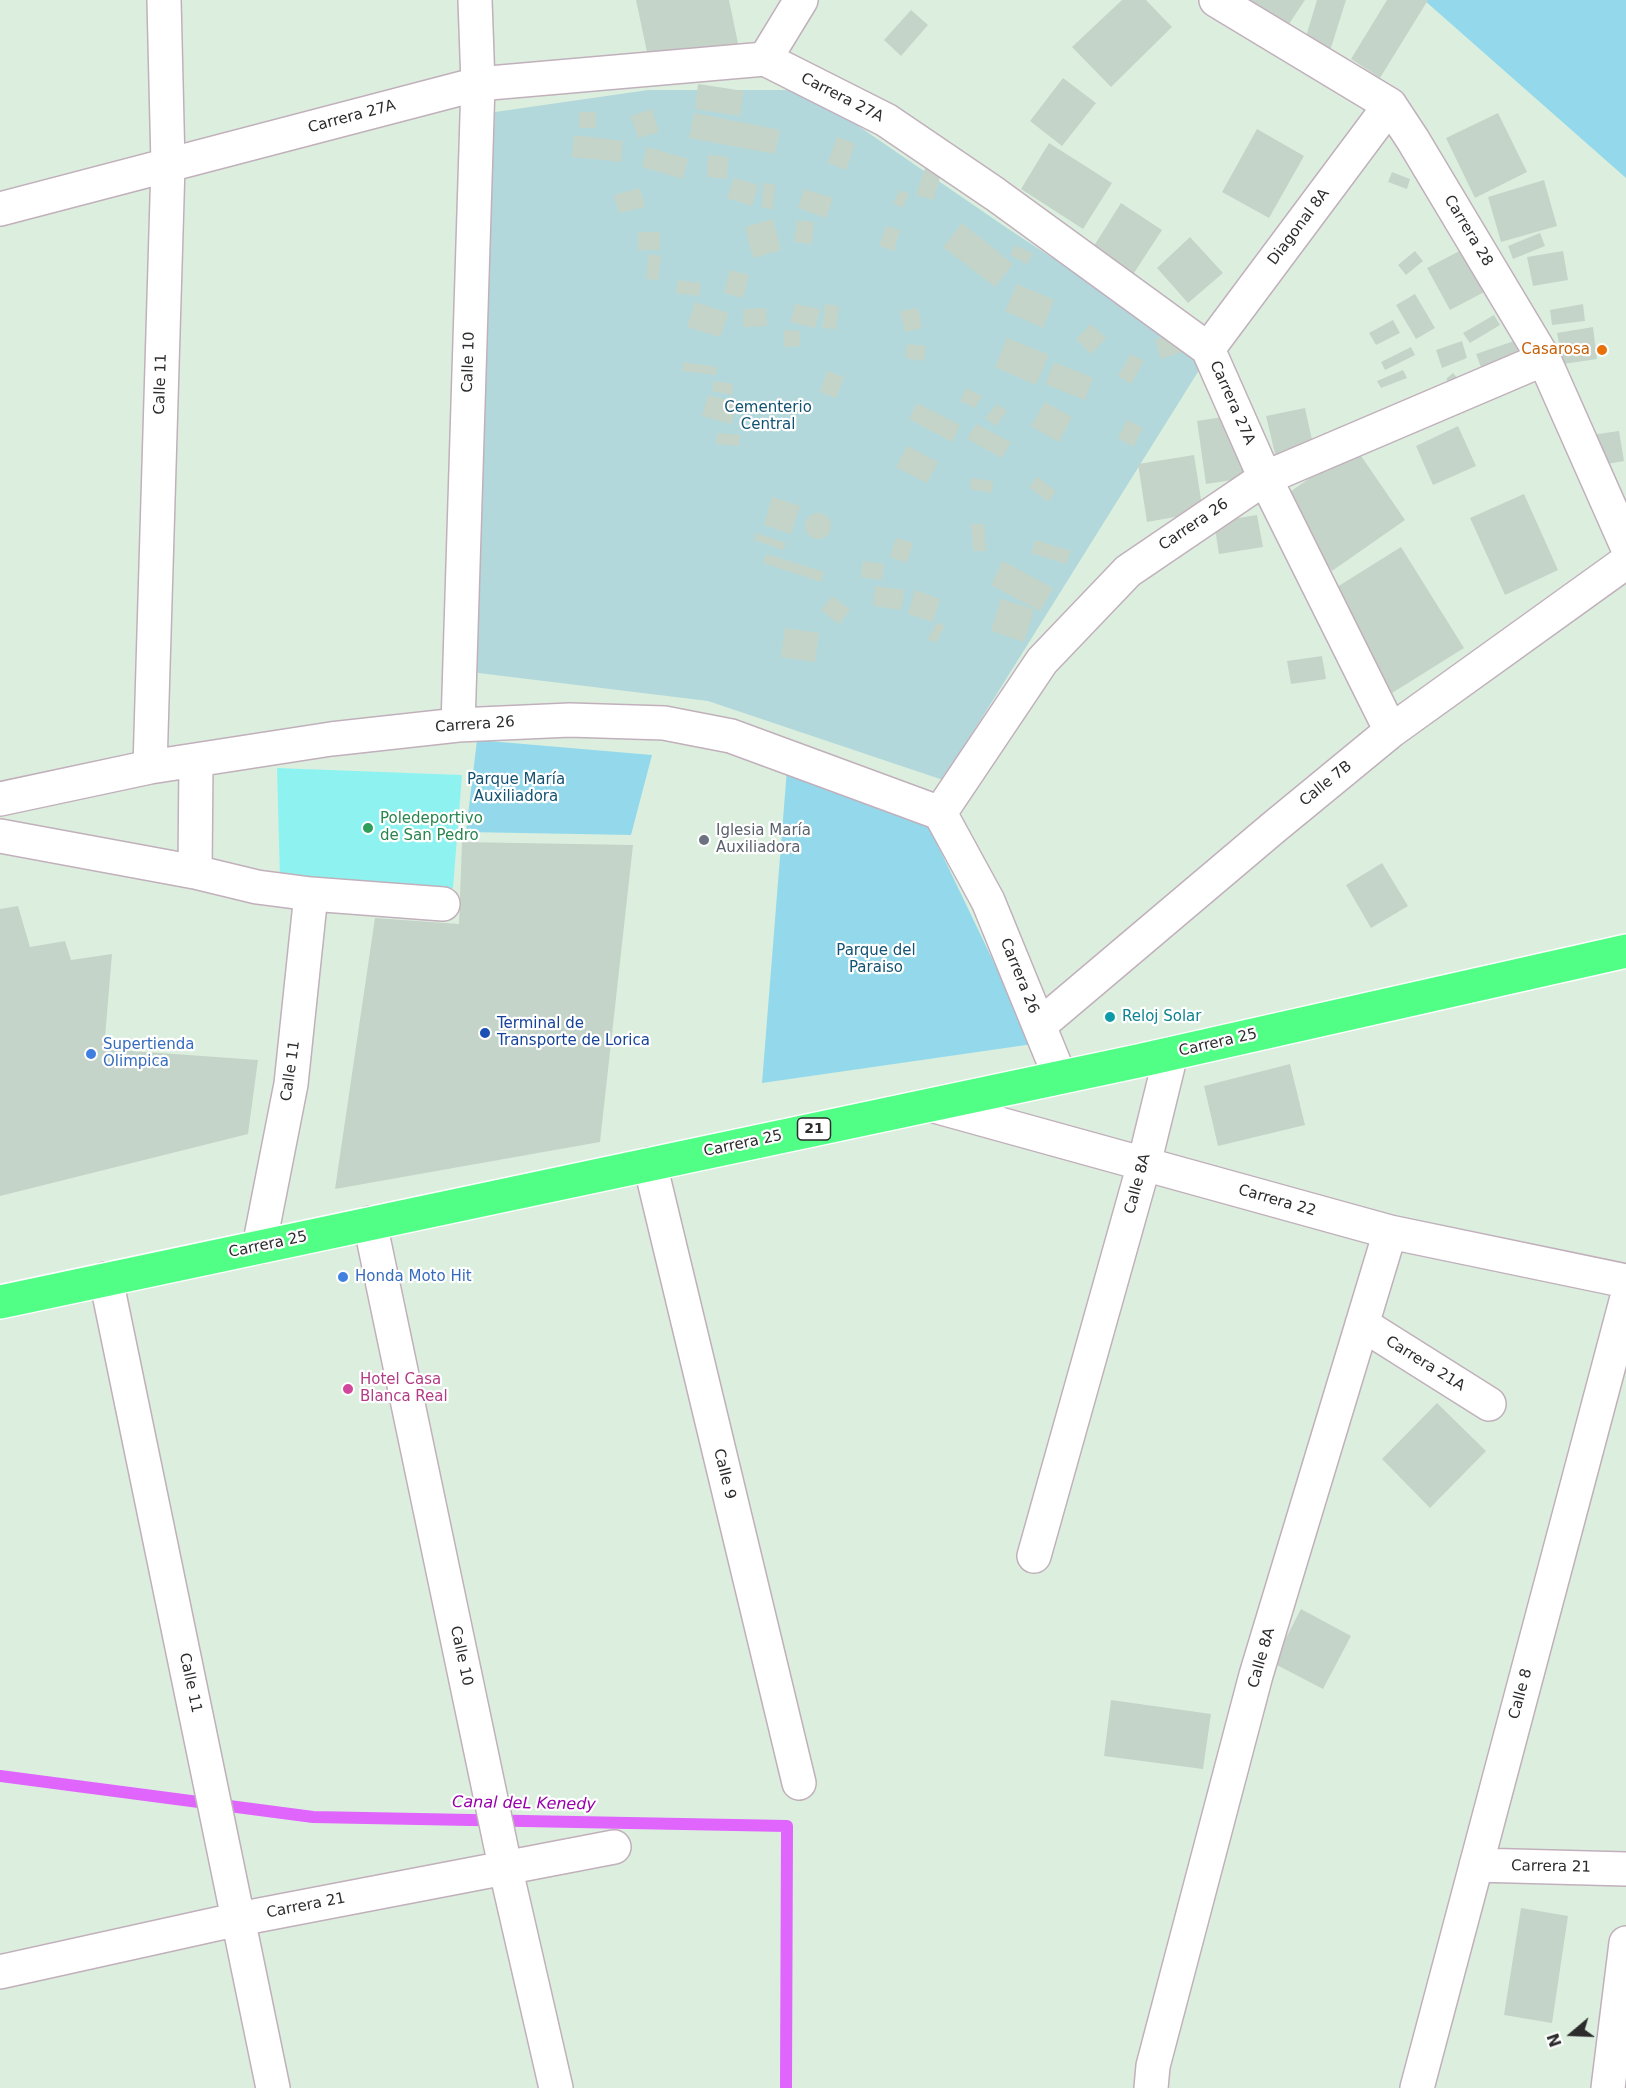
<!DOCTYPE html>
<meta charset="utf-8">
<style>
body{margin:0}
#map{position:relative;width:1626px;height:2088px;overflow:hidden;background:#dcefdf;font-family:"DejaVu Sans",sans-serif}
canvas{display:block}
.north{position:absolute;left:1542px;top:2004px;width:60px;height:60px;-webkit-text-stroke:4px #fff;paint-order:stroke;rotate:251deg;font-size:16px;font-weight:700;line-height:24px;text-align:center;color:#2c2c2c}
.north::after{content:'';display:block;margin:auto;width:21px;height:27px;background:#2c2c2c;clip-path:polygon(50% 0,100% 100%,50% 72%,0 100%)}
</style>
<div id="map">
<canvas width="1626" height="2088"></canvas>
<div class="north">N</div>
</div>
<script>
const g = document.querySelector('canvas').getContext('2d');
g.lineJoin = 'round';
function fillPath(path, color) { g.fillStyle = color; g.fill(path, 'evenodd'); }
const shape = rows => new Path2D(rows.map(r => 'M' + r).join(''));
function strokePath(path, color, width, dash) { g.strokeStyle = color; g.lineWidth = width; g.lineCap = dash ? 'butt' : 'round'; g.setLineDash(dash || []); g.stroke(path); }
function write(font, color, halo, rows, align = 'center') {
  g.font = font + ' "DejaVu Sans",sans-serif'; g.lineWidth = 4.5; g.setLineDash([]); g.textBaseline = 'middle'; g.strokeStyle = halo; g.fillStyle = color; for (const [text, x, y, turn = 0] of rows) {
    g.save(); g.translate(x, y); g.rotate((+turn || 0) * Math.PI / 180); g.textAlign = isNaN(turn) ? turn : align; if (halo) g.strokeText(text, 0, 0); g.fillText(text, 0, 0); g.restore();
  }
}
fillPath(shape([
 [1424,0,1626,0,1626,178],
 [477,740,652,755,631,835,466,832],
 [787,769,927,823,1033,1044,762,1083]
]), '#93d9eb');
fillPath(shape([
 [648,90,806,90,1007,228,1206,359,943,780,708,701,462,671,495,112]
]), '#b2d8db');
fillPath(shape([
 [277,768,462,775,453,888,280,881]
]), '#8ef3f0');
strokePath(shape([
 [0,1776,313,1817,787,1826,786,2088]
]), '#df65fc', 12);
fillPath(shape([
 [636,0,729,0,740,53,651,71],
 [1122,0,1146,0,1172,27,1111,87,1072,47],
 [1247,0,1305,0,1287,27],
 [1317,0,1346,0,1330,51,1304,43],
 [1387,0,1428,0,1380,78,1351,59],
 [911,10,928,25,901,56,884,40],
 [1063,78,1096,103,1062,146,1030,121],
 [698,84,744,91,740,116,695,109],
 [652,109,659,132,638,138,631,116],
 [579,112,596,112,596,128,579,128],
 [694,113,780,130,775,154,689,138],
 [1498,113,1527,172,1475,198,1446,138],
 [1257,129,1304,156,1269,218,1222,192],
 [574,135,623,141,621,162,572,157],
 [837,137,855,144,846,170,828,163],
 [1049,143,1112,183,1083,229,1021,189],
 [647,147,688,159,683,179,642,167],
 [708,155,728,157,727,179,707,177],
 [926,165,942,171,933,200,916,195],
 [1392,172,1410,179,1407,189,1388,182],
 [734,178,758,185,752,206,727,198],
 [1544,180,1557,226,1501,242,1488,197],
 [763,183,775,184,773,209,762,208],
 [640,188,645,207,619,213,614,195],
 [804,189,833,198,826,218,798,208],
 [900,190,909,194,902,208,893,203],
 [1121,203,1162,230,1132,276,1092,249],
 [773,219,781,250,753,258,745,227],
 [797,220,814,222,812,244,794,242],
 [962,223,1013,264,995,287,943,247],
 [886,226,900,230,894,251,879,246],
 [638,232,660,232,660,250,638,250],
 [1540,233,1545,246,1513,259,1508,246],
 [1190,237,1223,273,1188,303,1157,268],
 [1015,245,1033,254,1027,264,1010,255],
 [1469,246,1492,288,1450,310,1427,268],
 [1415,251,1423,261,1406,275,1398,265],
 [1563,251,1568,280,1533,286,1527,257],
 [649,254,661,256,658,280,646,279],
 [730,270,749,275,743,298,724,293],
 [678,280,701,283,699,296,676,293],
 [1017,284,1054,300,1043,328,1005,311],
 [1415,294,1435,328,1416,339,1396,305],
 [695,302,728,313,720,337,687,327],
 [795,304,820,309,815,328,790,322],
 [825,304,839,306,836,329,822,328],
 [1583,304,1585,321,1552,325,1550,310],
 [766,308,767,326,743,327,743,309],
 [918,308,922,328,905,332,900,311],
 [1494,315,1500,325,1470,343,1463,333],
 [1393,320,1400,333,1376,345,1369,333],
 [1091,324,1106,338,1091,354,1076,339],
 [1593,327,1597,359,1563,364,1557,333],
 [784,330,800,331,800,346,784,347],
 [1178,332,1184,351,1161,359,1155,339],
 [1007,338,1049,355,1036,385,995,367],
 [1462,341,1467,358,1442,368,1436,350],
 [1514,341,1519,353,1481,367,1476,354],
 [907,344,926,346,924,361,905,358],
 [1411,347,1415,355,1385,370,1381,362],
 [1131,354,1144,361,1131,384,1118,376],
 [683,362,717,367,716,375,682,371],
 [1054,362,1093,378,1085,400,1045,384],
 [1403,370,1407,378,1381,388,1377,381],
 [827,371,844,377,836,398,820,392],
 [1453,373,1461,382,1454,388,1446,379],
 [714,381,733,384,732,395,712,391],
 [966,388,982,396,975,408,960,401],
 [708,395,738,403,731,424,702,416],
 [1045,402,1072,417,1059,442,1031,426],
 [917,403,960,425,952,442,909,419],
 [997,404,1007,411,996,426,985,418],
 [1305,408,1316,458,1278,466,1266,416],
 [1248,413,1258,476,1206,484,1197,421],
 [1127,420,1143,428,1133,447,1118,438],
 [976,424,1011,442,1002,458,967,439],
 [1458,426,1476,466,1433,485,1416,446],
 [1619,431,1624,461,1596,466,1591,435],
 [717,433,740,435,739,446,716,444],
 [907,446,938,462,927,483,896,467],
 [1355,447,1405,520,1332,571,1281,498],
 [1194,455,1203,512,1147,522,1138,464],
 [1037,477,1056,491,1048,502,1029,487],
 [971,478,993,481,992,493,970,489],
 [1524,494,1558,570,1505,595,1470,518],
 [772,497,800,506,791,534,764,525],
 '805 526a13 13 0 1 1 26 0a13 13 0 1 1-26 0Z',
 [1257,515,1263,547,1219,554,1214,522],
 [971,524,984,524,986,551,973,551],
 [756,533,786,543,783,550,754,540],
 [896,538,913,543,907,563,890,557],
 [1035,540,1071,551,1066,564,1031,553],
 [1401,547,1464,648,1392,693,1329,592],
 [766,554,824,572,821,582,763,563],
 [863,561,884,564,882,580,861,577],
 [1003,561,1053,588,1040,611,991,585],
 [875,586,904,590,901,610,873,606],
 [915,590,940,599,933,622,908,614],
 [832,596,850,610,839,624,821,610],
 [1001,599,1034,609,1024,642,991,631],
 [937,622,945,626,935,643,928,639],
 [785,628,819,633,815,662,781,657],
 [1322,656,1326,679,1291,684,1287,661],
 [462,842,633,845,600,1142,335,1189,375,918,459,924],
 [1382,863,1408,906,1371,928,1346,885],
 [18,906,30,947,65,941,71,960,112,954,104,1049,258,1060,248,1134,0,1196,0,909],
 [1290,1064,1305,1125,1218,1146,1204,1086],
 [1437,1403,1486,1451,1430,1508,1382,1459],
 [1301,1609,1351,1636,1323,1689,1273,1663],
 [1111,1700,1211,1714,1203,1769,1104,1756],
 [1521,1908,1568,1916,1552,2023,1504,2015]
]), '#c5d4c8');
const minor = shape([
 [1216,0,1390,105,1413,140,1544,359,1626,544],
 [765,59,801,0],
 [0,209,478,84,765,59,886,120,995,194,1208,349,1265,478,1391,731],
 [1208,349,1390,105],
 [458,725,478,84,475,0],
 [150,767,168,165,164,0],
 [0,799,150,767,331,739,458,725,570,720,664,723,731,736,940,813,988,901,1060,1077],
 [940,813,1042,661,1128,571,1265,478,1544,359],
 [0,836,195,872,257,887,311,894,443,904],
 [195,872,196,761],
 [1040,1025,1273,828,1391,731,1626,562],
 [931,1105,1390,1232,1626,1281],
 [650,1164,799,1783],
 [370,1223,505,1866,556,2088],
 [259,1247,291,1084,311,894],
 [106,1279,273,2088],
 [1362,1324,1489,1404],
 [1034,1556,1144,1164,1171,1054],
 [1476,1865,1626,1869],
 [0,1972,239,1919,614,1847],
 [1151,2088,1153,2066,1256,1675,1390,1232],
 [1417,2088,1626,1301],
 [1608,2088,1626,1943]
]);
const primary = shape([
 [0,1302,1138,1061,1626,951]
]);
strokePath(minor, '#c1b0bb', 36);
strokePath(primary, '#fff', 36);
strokePath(minor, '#fff', 33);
strokePath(primary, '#51ff87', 33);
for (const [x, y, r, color] of [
 [1602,350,6,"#e8710a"],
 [368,828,6,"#2e9e5b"],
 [704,840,6,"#6b7280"],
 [1110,1017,6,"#0f9aa8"],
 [485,1033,6,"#1a4fb4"],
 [91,1054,6,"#3f7fe0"],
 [343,1277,6,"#3f7fe0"],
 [348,1389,6,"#d1479c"]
]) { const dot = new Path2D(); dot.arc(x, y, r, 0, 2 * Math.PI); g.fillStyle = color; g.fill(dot); strokePath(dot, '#fff', 2); }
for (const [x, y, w] of [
 [814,1129,33]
]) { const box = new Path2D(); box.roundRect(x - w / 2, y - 11, w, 22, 4.5); g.fillStyle = '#fff'; g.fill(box); strokePath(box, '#2c2c2c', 1.5); }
write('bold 14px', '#2c2c2c', null, [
 ["21",814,1129]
]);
write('15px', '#2c2c2c', '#fff', [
 ["Carrera 27A",842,98,27],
 ["Carrera 27A",352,117,-15],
 ["Diagonal 8A",1299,227,-53],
 ["Carrera 28",1468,231,59],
 ["Calle 10",469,362,-88],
 ["Calle 11",161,384,-88],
 ["Carrera 27A",1232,403,66],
 ["Carrera 26",1194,525,-34],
 ["Carrera 26",475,725,-4],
 ["Calle 7B",1326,784,-39],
 ["Carrera 26",1019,976,68],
 ["Carrera 25",1218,1043,-13],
 ["Calle 11",291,1071,-82],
 ["Carrera 25",743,1144,-12],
 ["Calle 8A",1138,1184,-75],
 ["Carrera 22",1277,1201,16],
 ["Carrera 25",268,1245,-12],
 ["Carrera 21A",1425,1364,32],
 ["Calle 9",724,1474,76],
 ["Calle 10",461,1656,78],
 ["Calle 8A",1262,1658,-74],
 ["Calle 11",190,1683,78],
 ["Calle 8",1521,1694,-75],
 ["Carrera 21",1551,1867,1],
 ["Carrera 21",306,1906,-11]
]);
write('15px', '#c56008', '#fff', [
 ["Casarosa",1590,350]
], 'right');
write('15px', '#125272', '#fff', [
 ["Cementerio",768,408],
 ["Central",768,425],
 ["Parque María",516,780],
 ["Auxiliadora",516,797],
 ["Parque del",876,951],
 ["Paraiso",876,968]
]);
write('15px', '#27864d', '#fff', [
 ["Poledeportivo",380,819],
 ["de San Pedro",380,836]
], 'left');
write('15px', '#5b616d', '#fff', [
 ["Iglesia María",716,831],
 ["Auxiliadora",716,848]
], 'left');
write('15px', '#0d838f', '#fff', [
 ["Reloj Solar",1122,1017]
], 'left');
write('15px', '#164399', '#fff', [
 ["Terminal de",497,1024],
 ["Transporte de Lorica",497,1041]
], 'left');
write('15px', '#366cbe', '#fff', [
 ["Supertienda",103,1045],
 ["Olimpica",103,1062],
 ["Honda Moto Hit",355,1277]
], 'left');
write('15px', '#b23c85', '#fff', [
 ["Hotel Casa",360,1380],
 ["Blanca Real",360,1397]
], 'left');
write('italic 16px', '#9800ab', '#fff', [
 ["Canal deL Kenedy",524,1804,1]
]);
</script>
